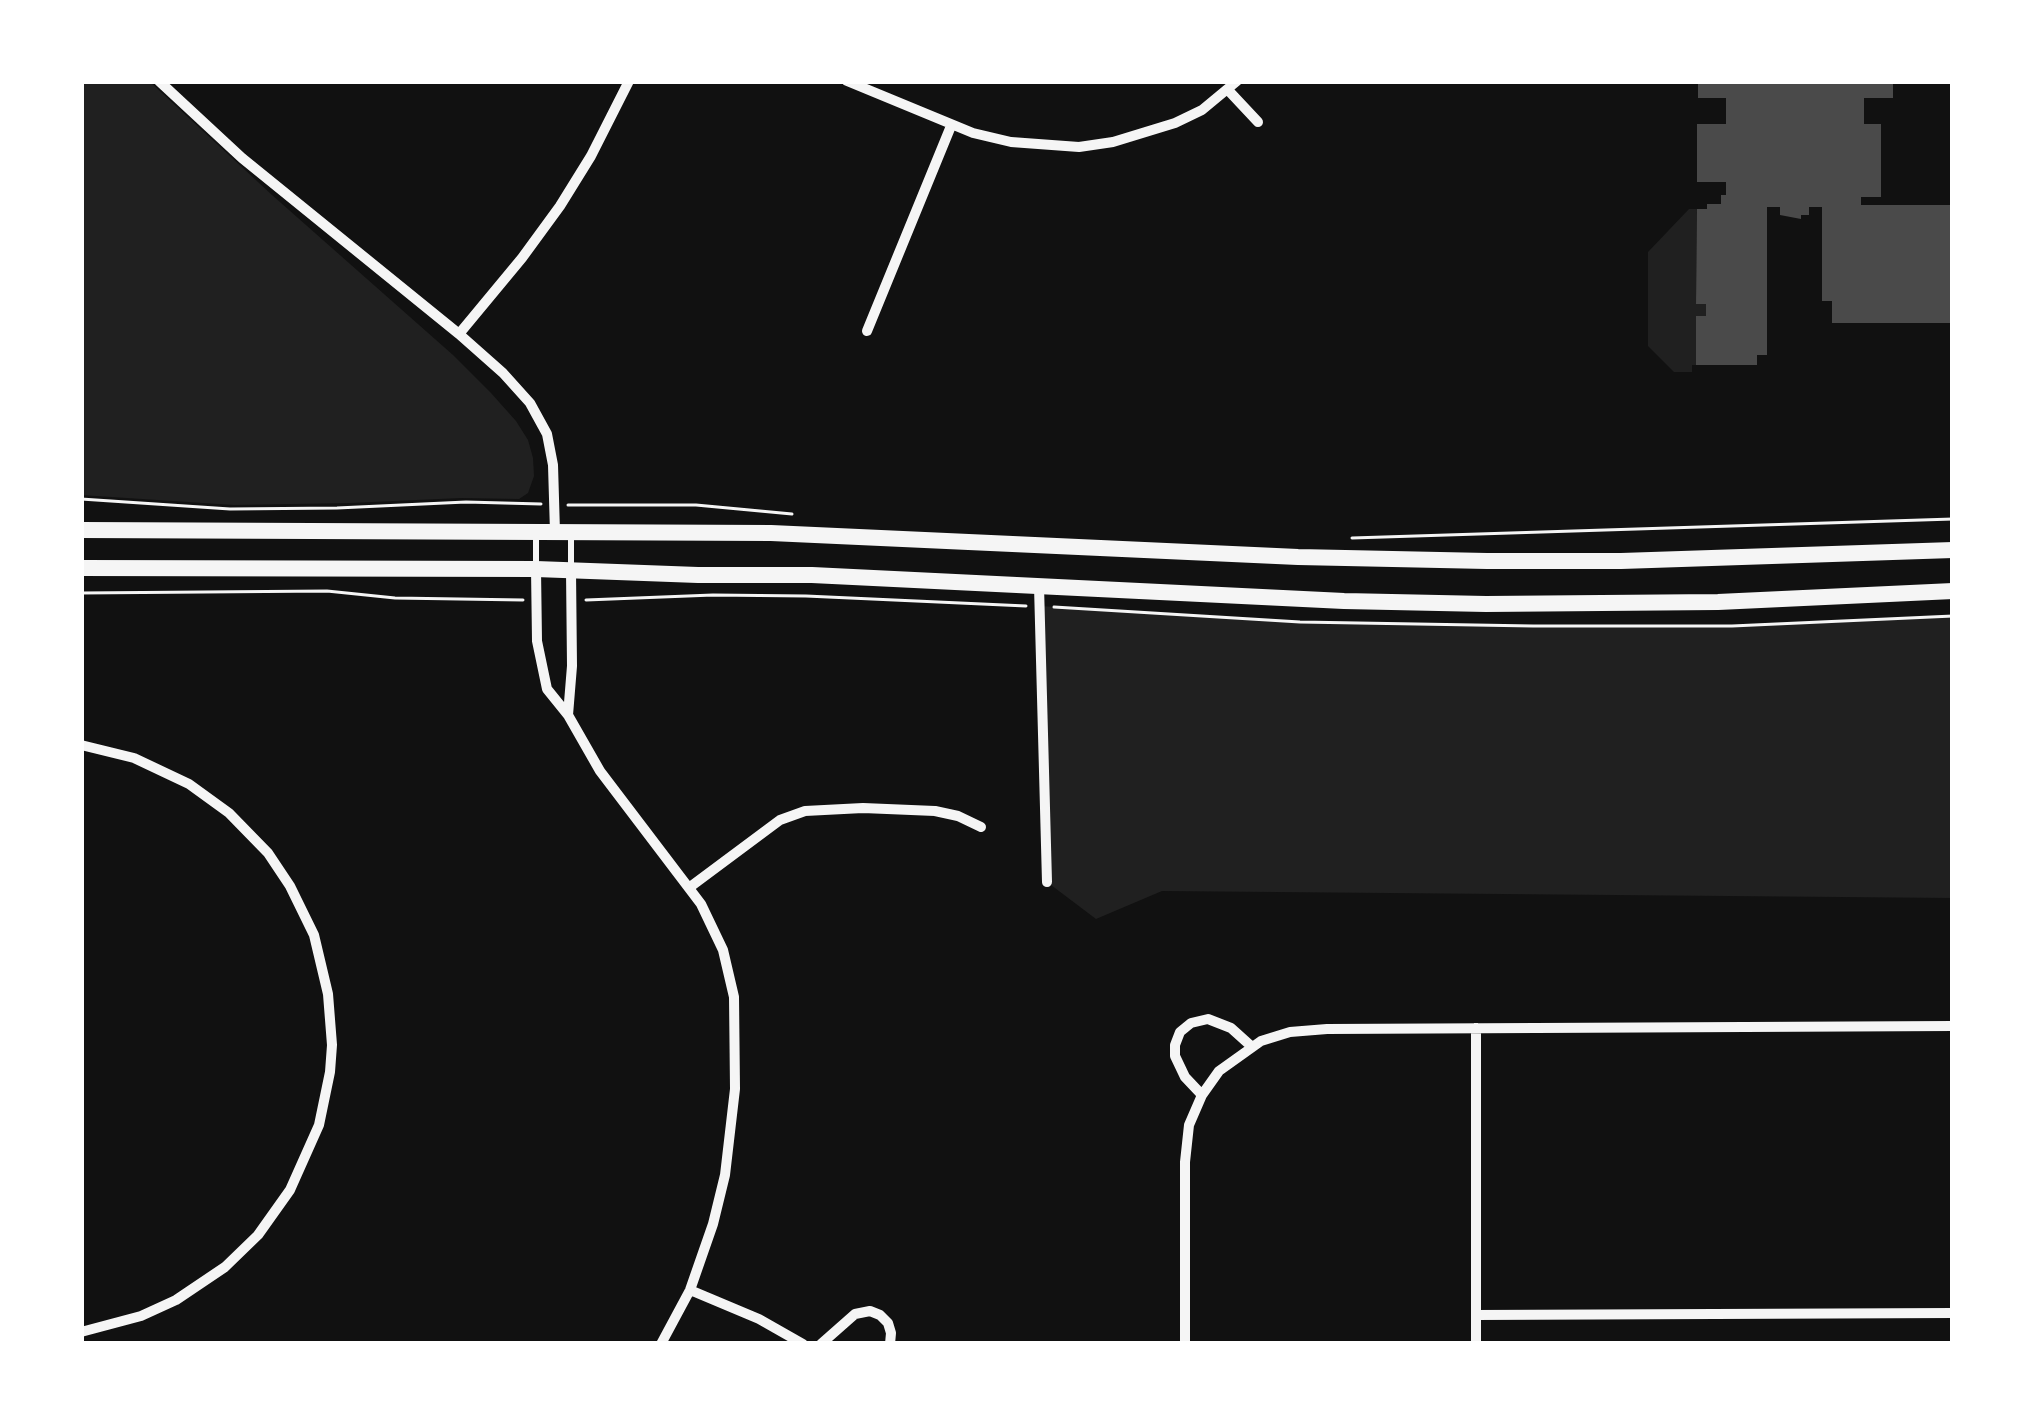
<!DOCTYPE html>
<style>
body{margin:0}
#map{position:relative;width:2034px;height:1425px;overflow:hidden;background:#111;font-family:Rubik,sans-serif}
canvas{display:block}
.frame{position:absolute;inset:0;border:84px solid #fff;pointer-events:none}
</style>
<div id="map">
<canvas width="2034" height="1425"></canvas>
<div class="frame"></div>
</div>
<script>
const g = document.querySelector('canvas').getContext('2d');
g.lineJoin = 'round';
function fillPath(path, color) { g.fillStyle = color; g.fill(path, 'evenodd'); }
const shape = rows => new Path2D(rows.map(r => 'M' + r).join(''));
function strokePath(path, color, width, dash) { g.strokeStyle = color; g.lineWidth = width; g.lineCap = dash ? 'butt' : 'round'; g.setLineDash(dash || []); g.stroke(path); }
fillPath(shape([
 [81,81,149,81,272,195,453,355,491,393,516,421,528,440,533,458,534,476,528,493,519,499,461,498,350,503,234,505,81,495],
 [1689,209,1697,209,1696,303,1706,304,1706,316,1696,317,1696,365,1692,365,1692,372,1674,372,1648,346,1648,252],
 [1040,606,1300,622,1533,626,1732,626,1953,616,1953,898,1162,891,1096,919,1047,882]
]), '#202020');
fillPath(shape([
 [1698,81,1893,81,1893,98,1864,98,1864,124,1881,124,1881,197,1861,197,1861,205,1953,205,1953,323,1832,323,1832,301,1822,301,1822,207,1809,207,1809,215,1801,215,1801,219,1780,215,1780,207,1767,207,1767,355,1757,355,1757,365,1696,365,1696,316,1706,316,1706,304,1696,304,1697,209,1707,209,1707,204,1721,204,1721,195,1726,195,1726,182,1697,182,1697,124,1726,124,1726,98,1698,98]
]), '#4a4a4a');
strokePath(shape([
 [81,499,230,509,337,508,466,502,541,504],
 [568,505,696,505,792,514],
 [1352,538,1953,519],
 [81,593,327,591,395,598,523,600],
 [586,600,713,595,806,596,1026,606],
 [1054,607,1300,622,1533,626,1732,626,1953,616]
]), '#f5f5f5', 3);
strokePath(shape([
 [571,533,571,567],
 [536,534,536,569]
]), '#f5f5f5', 6);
strokePath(shape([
 [159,81,242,158,459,334,503,373,530,403,547,434,553,465,555,532],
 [847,81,973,133,1011,142,1079,147,1113,142,1175,123,1202,110,1237,81],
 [1228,90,1258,122],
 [867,331,951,126],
 [459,334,522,258,560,206,591,156,629,81],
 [536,569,537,641,547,689,568,715,600,771,701,904,723,950,734,997,735,1089,725,1175,713,1224,690,1290,661,1344],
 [1039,586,1047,882],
 [568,715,572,666,571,571],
 [81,745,134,758,189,784,229,813,268,853,290,886,314,935,328,994,332,1045,330,1072,319,1125,290,1190,258,1235,225,1267,176,1300,141,1316,81,1332],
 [690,887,780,820,805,811,863,808,935,811,958,816,981,827],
 [1476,1028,1476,1344],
 [1202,1095,1185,1077,1175,1056,1175,1045,1180,1032,1191,1023,1208,1019,1231,1028,1251,1046],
 [690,1290,759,1319,803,1344],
 [1476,1315,1953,1313],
 [821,1344,855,1314,870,1311,880,1315,888,1323,891,1333,890,1344],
 [1185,1344,1185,1162,1189,1125,1202,1095,1219,1071,1261,1041,1290,1032,1327,1029,1953,1026]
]), '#f5f5f5', 10);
strokePath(shape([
 [81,530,771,533,1298,557,1487,561,1621,561,1953,550],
 [81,568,536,569,698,575,812,575,1344,601,1486,604,1718,602,1953,591]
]), '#f5f5f5', 16);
</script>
